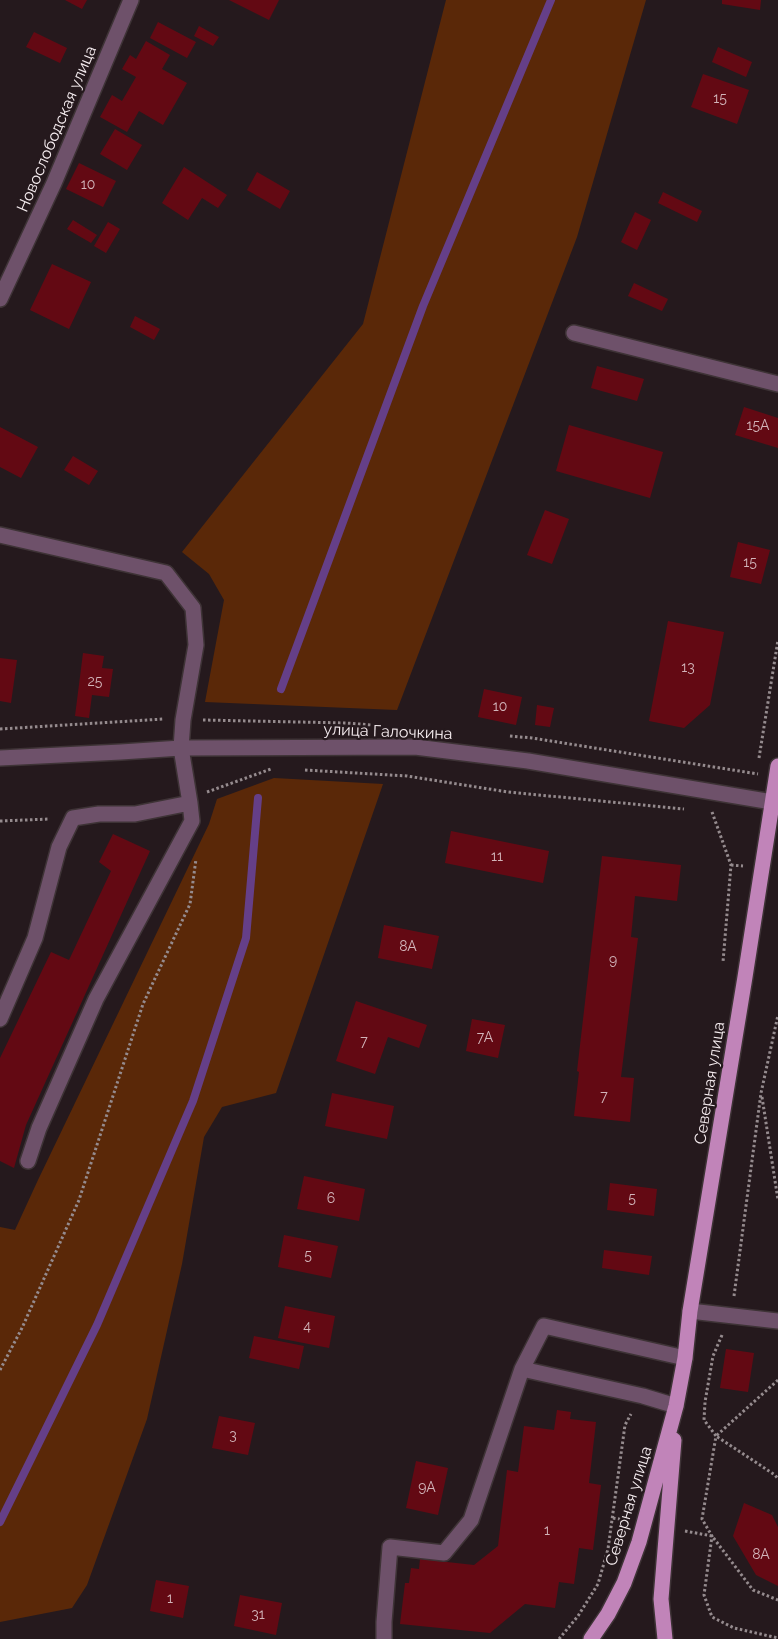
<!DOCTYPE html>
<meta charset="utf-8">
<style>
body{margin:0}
canvas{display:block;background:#25191d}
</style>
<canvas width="778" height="1639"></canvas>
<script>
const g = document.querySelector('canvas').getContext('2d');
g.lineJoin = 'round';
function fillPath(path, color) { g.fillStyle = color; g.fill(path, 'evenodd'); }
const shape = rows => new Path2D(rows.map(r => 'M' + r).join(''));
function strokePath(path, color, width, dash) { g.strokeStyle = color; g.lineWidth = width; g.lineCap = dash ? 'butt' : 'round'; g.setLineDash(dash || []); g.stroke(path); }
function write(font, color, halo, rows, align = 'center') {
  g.font = font + ' Raleway,sans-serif'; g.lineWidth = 4.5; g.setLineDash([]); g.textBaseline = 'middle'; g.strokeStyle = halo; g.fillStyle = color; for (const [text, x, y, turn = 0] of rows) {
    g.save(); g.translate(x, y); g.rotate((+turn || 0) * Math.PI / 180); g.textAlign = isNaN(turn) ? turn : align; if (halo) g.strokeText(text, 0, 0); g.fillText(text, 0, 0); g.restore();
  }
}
fillPath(shape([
 [446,0,646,0,577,237,397,710,205,702,224,600,209,574,182,552,363,324],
 [274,778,383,784,276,1093,222,1107,204,1137,182,1264,147,1419,87,1585,72,1608,0,1622,0,1227,15,1230,38,1180,209,824,217,799]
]), '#5a2808');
strokePath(shape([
 [281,689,423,306,551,0],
 [0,1522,97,1325,193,1101,246,938,258,798]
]), '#653f88', 8);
fillPath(shape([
 [65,0,87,0,82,9],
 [229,0,279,0,269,20],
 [722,0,761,0,760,10,722,4],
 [158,22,196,42,187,58,150,38],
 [199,26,219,37,213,46,194,36],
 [34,32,67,48,60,63,26,47],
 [146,41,170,55,162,69,187,83,163,125,139,111,127,132,100,117,112,95,122,101,136,77,122,69,130,55,136,59],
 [718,47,752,62,746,77,712,62],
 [703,74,749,90,737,124,691,107],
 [115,129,142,145,127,170,100,154],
 [79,163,116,181,103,207,66,189],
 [184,167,227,195,218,208,202,198,188,220,162,203],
 [257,172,290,191,280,209,247,190],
 [663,192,702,211,697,222,658,203],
 [635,212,651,220,637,250,621,242],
 [73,220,97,235,91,243,67,229],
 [108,222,120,229,106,253,94,246],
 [52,264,91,282,69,329,30,310],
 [634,283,668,299,662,311,628,296],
 [135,316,160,329,154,340,130,327],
 [597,366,644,379,637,401,591,388],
 [744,407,778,418,778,448,735,435],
 [569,425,663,452,650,498,556,471],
 [0,427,38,447,21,478,0,467],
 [73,456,98,471,89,485,64,470],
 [545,510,569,519,552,564,527,555],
 [738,542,770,550,761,584,730,577],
 [668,621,724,632,710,705,684,728,649,721],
 [83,653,104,656,102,668,113,669,109,697,92,695,89,718,75,716],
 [0,658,17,660,11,703,0,701],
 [484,689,522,697,516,725,478,717],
 [537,705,554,708,550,727,535,725],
 [451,831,549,851,543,883,445,863],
 [113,834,150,851,26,1125,14,1168,0,1161,0,1058,51,952,69,960,111,871,99,862],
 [602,856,681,865,677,901,635,896,631,937,638,938,621,1077,634,1078,630,1122,574,1116,579,1072,577,1071],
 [384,925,439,936,432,969,378,958],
 [356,1001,427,1025,419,1048,388,1037,375,1074,336,1061],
 [472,1019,505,1025,498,1058,466,1051],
 [332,1093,394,1106,387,1139,325,1126],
 [304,1176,365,1189,359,1221,297,1209],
 [610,1183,657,1189,654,1216,607,1210],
 [284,1235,338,1246,331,1278,278,1267],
 [604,1250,652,1256,649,1275,602,1268],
 [285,1306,335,1316,329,1348,278,1338],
 [254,1336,304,1346,299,1369,249,1358],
 [726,1349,754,1353,748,1392,720,1388],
 [557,1410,571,1412,570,1419,596,1422,589,1483,601,1485,593,1550,579,1548,574,1584,559,1582,555,1608,525,1604,490,1633,400,1624,405,1583,409,1583,411,1568,419,1569,420,1559,474,1565,498,1546,507,1470,518,1472,524,1426,554,1430],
 [219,1416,255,1423,248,1455,212,1448],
 [416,1461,448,1468,438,1515,406,1508],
 [744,1503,772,1515,778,1527,778,1586,756,1575,733,1536],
 [156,1580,189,1586,183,1618,150,1611],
 [240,1595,282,1603,276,1635,234,1626]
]), '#630913');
const minor = shape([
 [0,299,54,183,131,0],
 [574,333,778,384],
 [0,535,166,573,193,608,196,645,183,720,181,748,190,803,135,814,99,814,73,818,59,847,35,938,0,1019],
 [0,758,121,752,181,748,415,747,528,761,772,802],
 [28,1161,39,1128,96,999,192,821,190,803],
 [690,1311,778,1321],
 [522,1369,643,1396,676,1406],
 [384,1639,384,1622,390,1547,444,1553,471,1520,522,1369,544,1326,685,1358]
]);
const major = shape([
 [591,1639,608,1614,624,1583,639,1542,676,1406,685,1358,690,1311,745,977,778,766],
 [665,1639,661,1599,674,1440]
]);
strokePath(minor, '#3e3336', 18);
strokePath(major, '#3e3336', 18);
strokePath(shape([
 [203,720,346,723,372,725],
 [0,729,164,719],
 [510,736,532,738,758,774],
 [759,758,778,640],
 [305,770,407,776,508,792,684,809],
 [207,792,271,769],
 [712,812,731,865,723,962],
 [0,821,50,819],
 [731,865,743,866],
 [762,1097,778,1200],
 [734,1296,761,1093,778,1015],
 [722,1335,713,1356,705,1402,704,1420,716,1436,702,1519,712,1536,704,1595,712,1617,734,1628,778,1638],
 [0,1370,22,1328,79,1200,143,1004,190,904,196,859],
 [778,1380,716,1436,775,1475,778,1479],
 [613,1518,625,1520],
 [685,1531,712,1536,753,1590,778,1600],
 [559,1639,578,1616,598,1584,608,1549,625,1425,631,1414]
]), '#958b8e', 3, [2.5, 2.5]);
strokePath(minor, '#6e516a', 15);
strokePath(major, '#c184b9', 15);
write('14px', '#d2b5ba', null, [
 ["15",720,99],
 ["10",88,185],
 ["15А",758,426],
 ["15",750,563],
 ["13",688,668],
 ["25",95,682],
 ["10",500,707],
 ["11",497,857],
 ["8А",408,947],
 ["9",613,961],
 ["7А",485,1038],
 ["7",364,1042],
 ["7",604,1097],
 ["6",331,1199],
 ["5",632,1199],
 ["5",308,1256],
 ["4",307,1327],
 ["3",233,1436],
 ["9А",427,1488],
 ["1",547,1531],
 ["8А",761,1555],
 ["1",170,1599],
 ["31",258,1615]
]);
write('16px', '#f7eef1', '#25191d', [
 ["Новослободская улица",57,129,-67],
 ["улица Галочкина",388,732,2],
 ["Северная улица",710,1083,-81],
 ["Северная улица",629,1506,-73]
]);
</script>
